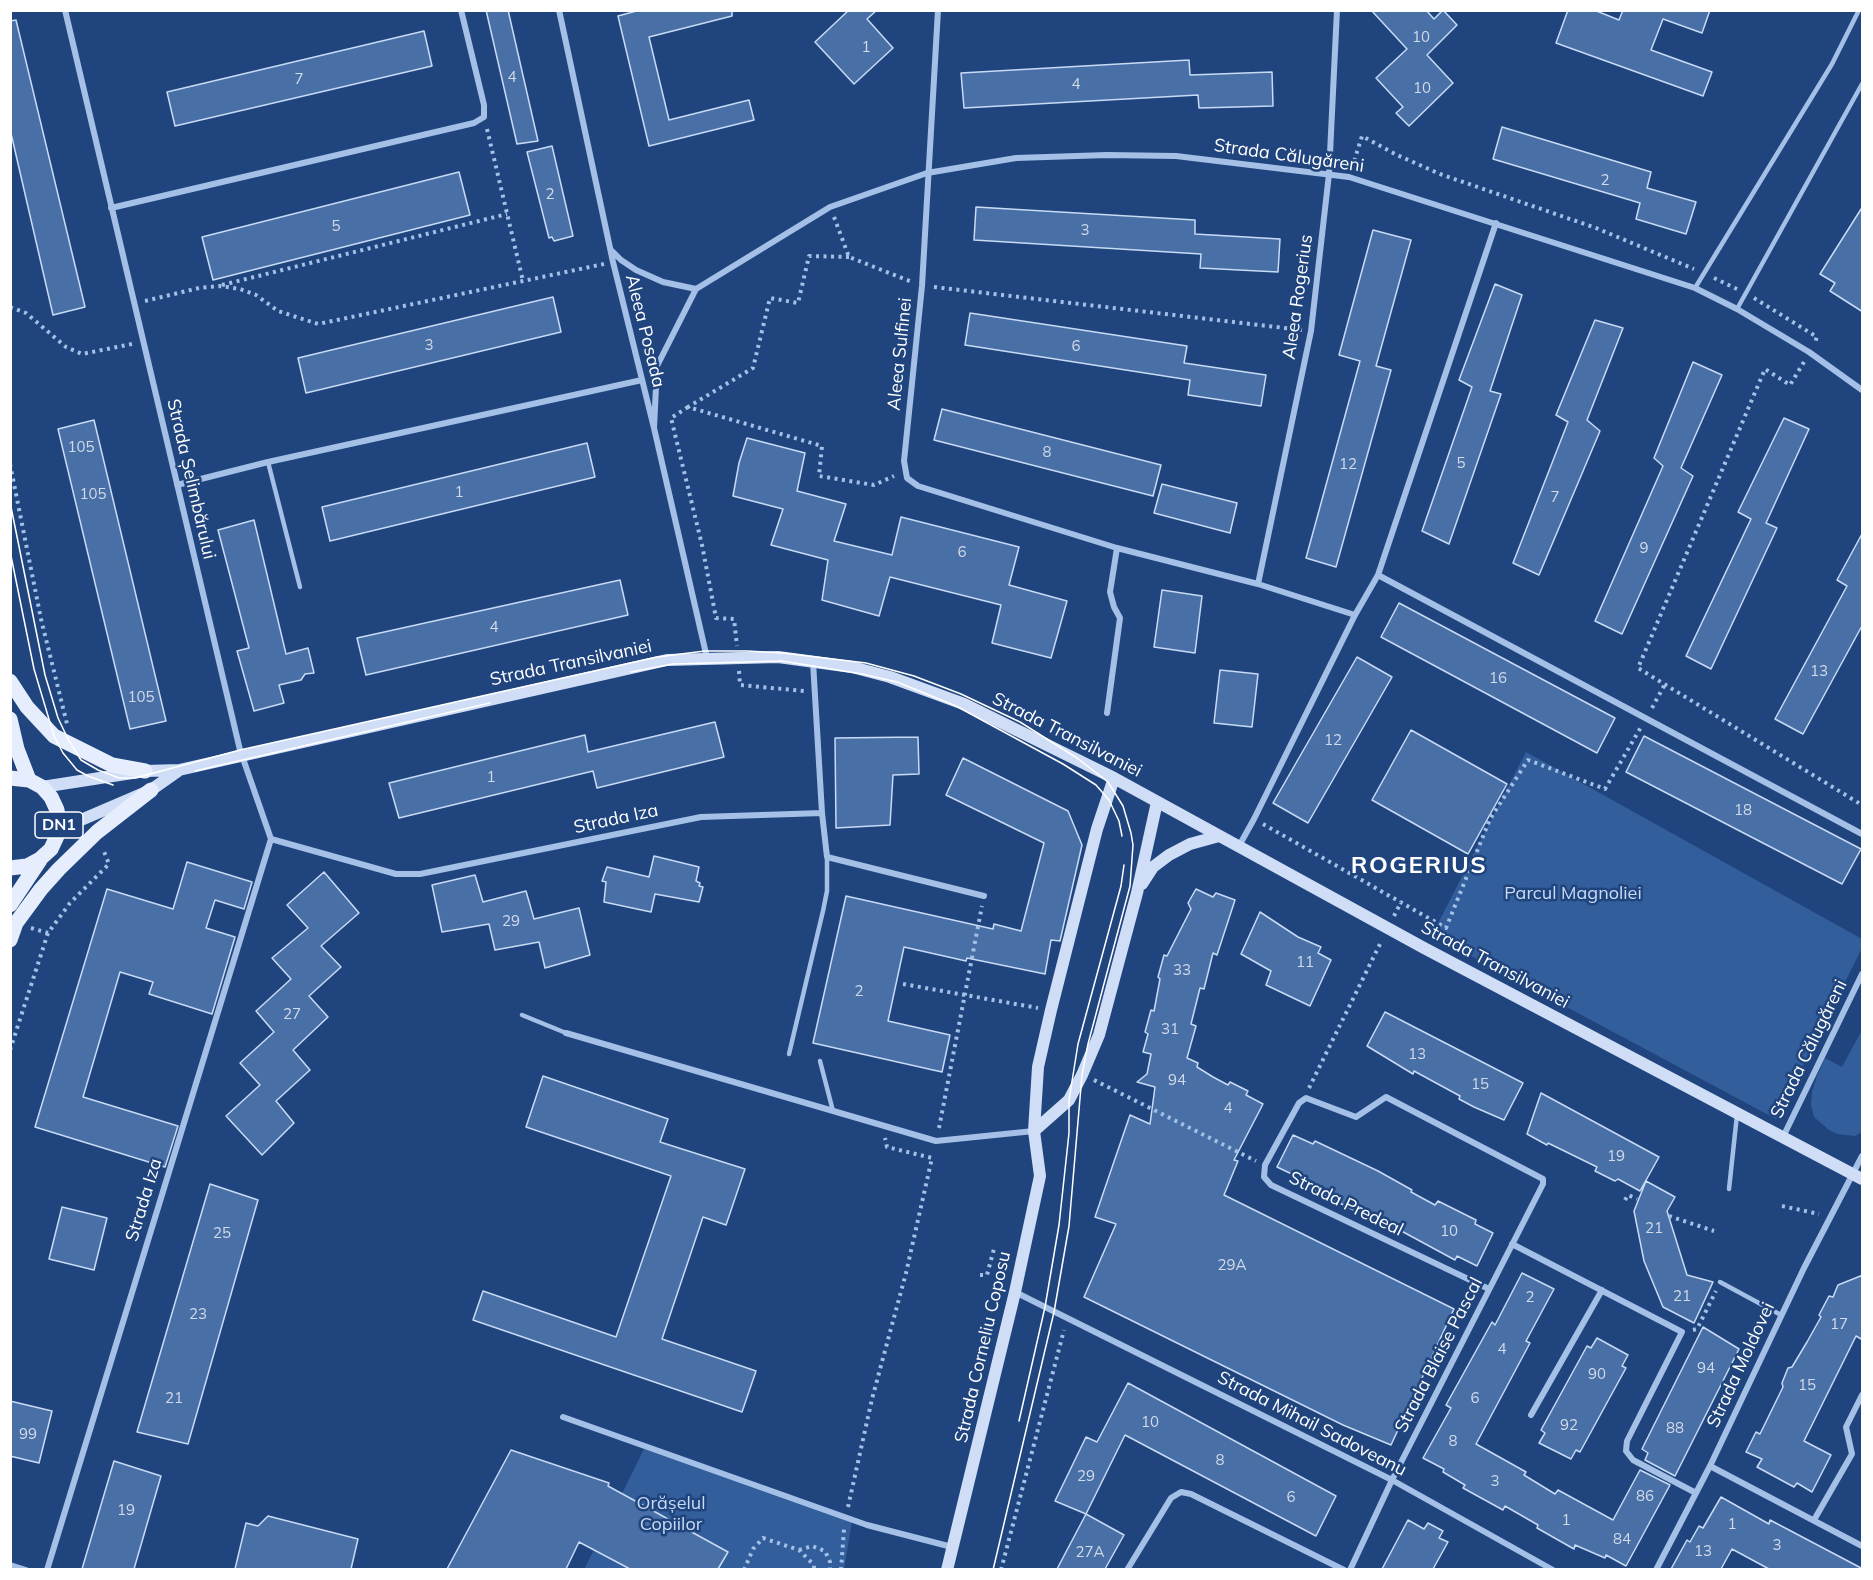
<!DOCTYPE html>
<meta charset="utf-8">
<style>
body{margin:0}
#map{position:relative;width:1873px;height:1580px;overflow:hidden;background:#20457e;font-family:Mulish,sans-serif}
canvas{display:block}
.frame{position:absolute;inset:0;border:12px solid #fff;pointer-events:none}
</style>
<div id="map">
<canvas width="1873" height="1580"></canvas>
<div class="frame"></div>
</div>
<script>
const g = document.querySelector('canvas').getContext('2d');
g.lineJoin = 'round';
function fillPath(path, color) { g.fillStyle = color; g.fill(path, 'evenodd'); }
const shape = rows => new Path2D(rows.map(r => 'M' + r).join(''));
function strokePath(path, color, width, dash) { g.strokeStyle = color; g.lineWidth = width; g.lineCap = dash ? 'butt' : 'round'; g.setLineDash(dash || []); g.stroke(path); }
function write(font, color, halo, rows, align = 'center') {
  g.font = font + ' Mulish,sans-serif'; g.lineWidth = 5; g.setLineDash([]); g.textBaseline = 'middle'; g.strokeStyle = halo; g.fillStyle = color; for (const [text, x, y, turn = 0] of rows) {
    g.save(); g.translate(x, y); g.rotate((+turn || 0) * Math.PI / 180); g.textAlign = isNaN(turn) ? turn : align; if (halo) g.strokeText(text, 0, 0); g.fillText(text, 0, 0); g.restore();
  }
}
fillPath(shape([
 [1526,752,1862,939,1862,948,1776,1119,1432,935],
 [1862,1030,1862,1132,1855,1136,1838,1134,1829,1130,1814,1117,1811,1105,1812,1092,1817,1076,1825,1058,1842,1067],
 [644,1449,852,1521,844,1569,584,1570]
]), '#335e9c');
const building = shape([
 [486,10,508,10,538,141,517,144,486,10],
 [640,10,732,10,732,16,649,37,669,120,749,100,754,120,649,146,618,16,640,10],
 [849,10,877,10,867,19,893,48,854,84,815,42,849,10],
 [1371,10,1426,10,1434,19,1443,10,1457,25,1427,55,1453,83,1409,126,1396,113,1403,107,1376,78,1407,49,1371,10],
 [1568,10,1594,10,1619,20,1623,10,1710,10,1702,33,1663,19,1651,50,1712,72,1703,96,1556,43,1568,10],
 [16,20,85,307,53,315,10,129,10,21,16,20],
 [424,31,432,66,175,126,167,92,424,31],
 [1189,60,1190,75,1272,72,1273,106,1199,108,1198,95,964,108,961,73,1189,60],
 [1502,127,1651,172,1647,188,1696,202,1686,234,1636,219,1640,203,1493,159,1502,127],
 [552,146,573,236,554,241,552,237,549,238,527,152,552,146],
 [459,172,470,215,213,280,202,237,459,172],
 [1863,206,1863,312,1830,291,1835,283,1820,274,1863,206],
 [976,207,1195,220,1195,234,1280,239,1278,272,1200,268,1201,254,974,240,976,207],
 [1373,230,1411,240,1376,366,1391,370,1336,567,1306,558,1360,361,1339,355,1373,230],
 [1495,284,1522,295,1490,391,1501,394,1449,544,1422,531,1472,387,1459,380,1495,284],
 [553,297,561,332,306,393,298,358,553,297],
 [970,313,1187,346,1184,363,1266,375,1261,406,1188,395,1190,380,965,345,970,313],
 [1595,320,1623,328,1587,420,1600,431,1539,575,1513,563,1568,422,1556,415,1595,320],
 [1693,362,1722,375,1681,468,1693,476,1622,634,1595,621,1663,466,1654,458,1693,362],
 [942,409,1161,465,1153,496,934,440,942,409],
 [1784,418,1809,429,1766,523,1777,528,1711,669,1686,656,1751,519,1738,512,1784,418],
 [94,420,166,721,130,729,58,429,94,420],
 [747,438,805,453,797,491,846,504,834,541,892,555,901,517,1019,547,1009,585,1067,601,1051,658,992,643,1001,605,890,577,879,616,822,600,828,560,771,545,783,509,733,496,739,463,747,438],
 [587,443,595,477,330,541,322,507,587,443],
 [1162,484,1237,503,1230,533,1154,513,1162,484],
 [254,520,286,654,308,648,314,673,305,674,301,680,279,685,284,703,254,711,237,651,249,648,218,530,254,520],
 [1863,532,1863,624,1803,734,1775,719,1847,586,1837,580,1863,532],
 [620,580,628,615,366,675,357,638,620,580],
 [1162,590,1202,596,1195,653,1154,647,1162,590],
 [1399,603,1615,718,1597,753,1381,637,1399,603],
 [1357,657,1392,677,1308,823,1273,803,1357,657],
 [1220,670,1258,674,1252,727,1214,723,1220,670],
 [715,722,724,757,597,788,593,771,399,818,389,783,585,735,588,752,715,722],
 [1411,730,1507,784,1468,854,1372,800,1411,730],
 [1644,736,1861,849,1842,884,1626,772,1644,736],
 [918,737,919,774,893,775,890,825,836,828,835,738,918,737],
 [963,758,1068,811,1082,845,1060,941,1051,940,1045,974,967,958,966,961,904,947,888,1021,950,1035,942,1072,813,1043,846,896,993,929,994,924,1021,931,1044,843,946,795,963,758],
 [654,856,699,867,696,881,700,883,699,886,703,887,699,902,655,894,651,912,604,902,606,882,602,881,607,867,649,877,654,856],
 [187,862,252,882,244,909,215,900,206,928,235,937,212,1014,149,994,153,982,120,972,83,1097,178,1126,165,1167,35,1127,107,889,173,909,187,862],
 [324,872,359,913,321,946,341,967,309,996,328,1017,293,1050,310,1070,276,1101,294,1123,262,1155,226,1116,260,1085,240,1063,274,1032,256,1011,291,979,272,958,308,928,287,905,324,872],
 [475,875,483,902,526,891,534,919,579,908,590,955,545,968,539,942,495,950,489,924,442,932,432,885,475,875],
 [1196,889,1213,897,1216,893,1235,900,1217,955,1213,953,1204,989,1200,988,1191,1024,1196,1026,1187,1058,1198,1063,1197,1067,1213,1077,1228,1085,1230,1082,1248,1091,1246,1095,1263,1104,1234,1160,1238,1161,1224,1195,1454,1309,1391,1445,1343,1425,1084,1297,1116,1224,1095,1217,1130,1115,1150,1124,1155,1087,1137,1082,1147,1074,1151,1054,1143,1052,1148,1034,1145,1032,1151,1010,1154,1011,1160,979,1158,977,1164,955,1167,956,1191,909,1188,903,1196,889],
 [1260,912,1298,937,1321,947,1318,953,1331,960,1310,1006,1266,985,1271,971,1241,954,1260,912],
 [1385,1012,1523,1083,1504,1120,1474,1107,1459,1099,1460,1096,1414,1071,1413,1074,1367,1046,1385,1012],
 [543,1076,668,1119,660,1142,745,1169,726,1225,703,1217,662,1339,756,1371,742,1412,473,1320,483,1291,616,1337,671,1176,526,1127,543,1076],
 [1541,1093,1659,1157,1640,1191,1618,1179,1615,1181,1595,1171,1597,1167,1548,1143,1547,1145,1527,1134,1541,1093],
 [1293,1135,1313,1144,1315,1141,1378,1171,1412,1190,1411,1192,1435,1205,1438,1201,1476,1220,1475,1224,1493,1233,1477,1266,1457,1256,1455,1260,1394,1227,1393,1230,1294,1180,1296,1176,1277,1167,1293,1135],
 [1646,1181,1675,1197,1667,1211,1687,1275,1713,1282,1694,1323,1663,1307,1644,1261,1634,1211,1646,1181],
 [210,1184,258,1200,188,1444,137,1432,210,1184],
 [62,1207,107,1218,94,1270,49,1259,62,1207],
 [1522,1273,1554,1289,1526,1341,1530,1343,1476,1444,1526,1472,1524,1475,1555,1494,1558,1490,1613,1520,1640,1470,1670,1485,1626,1566,1606,1555,1605,1558,1575,1545,1574,1549,1537,1528,1538,1525,1505,1506,1503,1510,1463,1488,1465,1485,1443,1472,1444,1469,1423,1458,1451,1408,1446,1405,1492,1322,1495,1325,1522,1273],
 [1863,1275,1863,1340,1856,1336,1804,1441,1831,1455,1812,1492,1797,1483,1794,1487,1757,1467,1762,1459,1746,1452,1756,1432,1760,1434,1783,1387,1782,1383,1788,1368,1792,1367,1807,1342,1821,1317,1819,1315,1829,1296,1833,1297,1838,1285,1863,1275],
 [1703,1327,1739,1349,1675,1476,1645,1460,1648,1453,1642,1449,1703,1327],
 [1597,1338,1628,1355,1622,1366,1626,1368,1580,1452,1576,1450,1571,1459,1539,1443,1545,1433,1541,1430,1587,1346,1591,1348,1597,1338],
 [1128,1383,1336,1496,1316,1536,1125,1435,1086,1514,1055,1501,1086,1437,1097,1442,1128,1383],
 [10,1401,52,1411,39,1463,10,1456,10,1401],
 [511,1450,609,1483,608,1486,728,1552,718,1569,630,1569,579,1542,566,1569,447,1569,511,1450],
 [114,1461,161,1476,134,1569,82,1569,114,1461],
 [1721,1497,1769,1524,1770,1520,1863,1569,1769,1569,1732,1549,1721,1569,1671,1569,1687,1540,1690,1542,1699,1526,1703,1528,1721,1497],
 [1086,1514,1124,1535,1105,1569,1057,1569,1086,1514],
 [268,1516,358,1539,351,1569,235,1569,246,1523,258,1526,268,1516],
 [1408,1520,1424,1529,1428,1523,1443,1531,1439,1538,1448,1542,1433,1569,1382,1569,1408,1520]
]);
fillPath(building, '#496fa7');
strokePath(building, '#c8dbf5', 1.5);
strokePath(shape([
 [487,129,523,281],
 [1352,168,1362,136,1397,155,1440,174,1596,228,1694,269],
 [834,217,849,257,912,282],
 [849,257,809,256,798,303,770,298,753,368,688,407,822,446,819,476,874,485,894,476],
 [1714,278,1737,289],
 [634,282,652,348],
 [222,285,507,214],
 [934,287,1302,330],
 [1754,298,1817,337,1815,342],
 [145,301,199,288,220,286,240,289,256,295,278,311,318,324,604,264],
 [10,307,26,313,66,347,82,354,132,344],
 [1804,362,1790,385,1765,369,1638,668,1862,805],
 [688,407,671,418,702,545,716,618,734,619,737,646],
 [10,464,41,619,67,724],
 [739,671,740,685,804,691],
 [1652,708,1665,684],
 [1263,824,1446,928,1490,819,1528,760,1605,789,1641,727],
 [1394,916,1401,902],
 [31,928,48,933],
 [903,984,1038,1008],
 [10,1050,48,933,70,903,109,864,103,849],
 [1094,1080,1256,1161],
 [1309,1088,1381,942],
 [939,1128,982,906],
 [1625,1200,1628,1195,1637,1199],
 [1782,1206,1819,1214],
 [1669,1216,1714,1231],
 [980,1275,987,1275,994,1249],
 [1693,1330,1697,1329,1716,1291],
 [848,1507,872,1399,906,1273,932,1158,887,1147,885,1138],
 [799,1550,812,1546,825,1551,830,1562,830,1570],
 [744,1570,753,1549,763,1538,799,1550,814,1565,814,1570],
 [841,1570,844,1529],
 [1001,1570,1064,1330]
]), '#a4c0e7', 4, [3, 4.5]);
strokePath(shape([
 [1695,288,1832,64,1859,10],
 [1737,309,1862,84],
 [268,462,300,587],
 [522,1015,566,1033],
 [789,1054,823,911,827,891,827,857],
 [820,1061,833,1111],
 [1729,1189,1737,1115],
 [1720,1282,1781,1315]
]), '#a4c0e7', 4.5);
strokePath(shape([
 [559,10,613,262,654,428,707,658],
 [938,10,922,286,904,461,907,478,918,486,1117,548,1258,584,1355,615,1378,575,1496,223],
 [111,208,474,123,484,117,484,105,461,10],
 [612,251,621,260,636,270,663,282,696,289],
 [654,428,657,366,696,289,830,207,927,173,1016,158,1107,155,1176,156,1349,177,1695,288,1737,309,1809,352,1862,390],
 [177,485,268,462,642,380],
 [1378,575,1862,834],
 [1258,584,1311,331,1329,174,1337,10],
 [1107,713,1120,618,1114,607,1110,592,1117,548],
 [822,813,827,857,984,896],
 [271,839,396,874,420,874,701,817,822,813,813,662],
 [1239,846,1254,819,1355,615],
 [566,1033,936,1141,1034,1131],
 [1783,1137,1862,974],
 [1512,1244,1682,1332,1627,1441,1626,1451,1633,1460,1696,1493],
 [1015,1292,1392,1480,1553,1570],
 [1531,1415,1602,1290],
 [563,1417,867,1525,952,1547],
 [1710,1466,1862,1546],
 [1814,1520,1852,1454,1846,1427,1862,1395],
 [10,1565,26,1570],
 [47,1570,271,839,240,750,65,10],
 [1127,1570,1171,1498,1181,1492,1191,1494,1344,1570],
 [1350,1570,1392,1480,1543,1184,1543,1179,1386,1097,1356,1117,1306,1098,1299,1103,1265,1165,1264,1177,1271,1185,1489,1289],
 [1656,1570,1710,1466,1804,1268,1862,1156]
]), '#a4c0e7', 6);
strokePath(shape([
 [42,787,145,771,179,770,667,660,778,657,852,667,890,677,964,704,1114,778,1424,948,1862,1179],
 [57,836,60,829,151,790,178,771],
 [1142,884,1153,867,1169,855,1190,844,1219,836],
 [1034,1131,1069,1100,1082,1075,1099,1035,1137,893,1157,802],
 [947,1570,1015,1292,1040,1176,1034,1131,1038,1067,1051,1010,1097,829,1114,778]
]), '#cfdef6', 12);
strokePath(shape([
 [10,681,27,707,54,736,112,765,145,771],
 [10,719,17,749,29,780],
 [10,778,29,780,42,787,51,797,57,810,59,823,57,836,51,849,40,859,27,866,10,868],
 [10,905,40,860],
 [10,940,16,923,41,889,59,869,97,832,151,790]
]), '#e6eefd', 15);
strokePath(shape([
 [10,502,45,675,58,718,68,739,81,760,98,770,119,778,135,778,240,750,657,657,705,651,747,651,783,653,866,663,914,676,961,694,1020,722,1077,758,1108,782,1123,806,1131,833,1133,845,1130,886,1088,1044,1082,1075,1069,1226,1054,1312,993,1570],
 [10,551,34,669,54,736,63,753,77,770,88,776,113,785],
 [631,672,673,664,782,661,862,674,897,682,956,706,1063,764,1096,785,1109,800,1119,821,1122,836],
 [195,771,490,703],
 [1019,1421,1045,1307,1059,1225,1069,1133,1069,1100,1078,1044,1121,886,1124,865]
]), '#fff', 1.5);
write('15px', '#d2dbe9', null, [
 ["10",1421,37],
 ["1",866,47],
 ["4",512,77],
 ["7",299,79],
 ["4",1076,84],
 ["10",1422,88],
 ["2",1605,180],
 ["2",550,194],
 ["5",336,226],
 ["3",1085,230],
 ["3",429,345],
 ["6",1076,346],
 ["105",81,447],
 ["8",1047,452],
 ["5",1461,463],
 ["12",1348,464],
 ["1",459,492],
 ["105",93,494],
 ["7",1555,497],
 ["9",1644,548],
 ["6",962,552],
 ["4",494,627],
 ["13",1819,671],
 ["16",1498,678],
 ["105",141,697],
 ["12",1333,740],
 ["1",491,777],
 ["18",1743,810],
 ["29",511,921],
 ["11",1305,962],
 ["33",1182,970],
 ["2",859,991],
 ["27",292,1014],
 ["31",1170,1029],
 ["13",1417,1054],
 ["94",1177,1080],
 ["15",1480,1084],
 ["4",1228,1108],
 ["19",1616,1156],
 ["21",1654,1228],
 ["10",1449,1231],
 ["25",222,1233],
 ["29A",1232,1265],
 ["21",1682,1296],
 ["2",1530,1297],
 ["23",198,1314],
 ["17",1839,1324],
 ["4",1502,1349],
 ["94",1706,1368],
 ["90",1597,1374],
 ["15",1807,1385],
 ["21",174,1398],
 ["6",1475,1398],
 ["10",1150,1422],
 ["92",1569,1425],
 ["88",1675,1428],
 ["99",28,1434],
 ["8",1453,1441],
 ["8",1220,1460],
 ["29",1086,1476],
 ["3",1495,1481],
 ["86",1645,1496],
 ["6",1291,1497],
 ["19",126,1510],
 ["1",1566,1520],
 ["1",1732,1524],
 ["84",1622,1539],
 ["3",1777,1545],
 ["13",1703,1551],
 ["27A",1090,1552]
]);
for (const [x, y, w] of [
 [59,825,48]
]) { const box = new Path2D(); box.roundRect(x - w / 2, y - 13, w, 26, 4.5); g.fillStyle = '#20457e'; g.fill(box); strokePath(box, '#fff', 1.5); }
write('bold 16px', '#fff', null, [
 ["DN1",59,825]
]);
write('18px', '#fff', '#20457e', [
 ["Strada Călugăreni",1289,156,8],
 ["Aleea Rogerius",1298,297,-82],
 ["Aleea Posada",645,331,76],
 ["Aleea Sulfinei",900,354,-84],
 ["Strada Șelimbărului",191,479,77],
 ["Strada Transilvaniei",571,663,-12],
 ["Strada Transilvaniei",1067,735,27],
 ["Strada Iza",616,819,-12],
 ["Strada Transilvaniei",1495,965,28],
 ["Strada Călugăreni",1809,1049,-64],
 ["Strada Iza",144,1200,-73],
 ["Strada Predeal",1346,1204,26],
 ["Strada Corneliu Coposu",983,1347,-77],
 ["Strada Blaise Pascal",1439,1355,-63],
 ["Strada Moldovei",1741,1365,-65],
 ["Strada Mihail Sadoveanu",1312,1424,27]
]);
write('18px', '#c8dbf5', '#20457e', [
 ["Parcul Magnoliei",1573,894],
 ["Orășelul",671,1504],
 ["Copiilor",671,1525]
]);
g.letterSpacing = '1.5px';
write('bold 24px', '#fff', '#20457e', [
 ["ROGERIUS",1419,866]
]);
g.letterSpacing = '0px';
</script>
